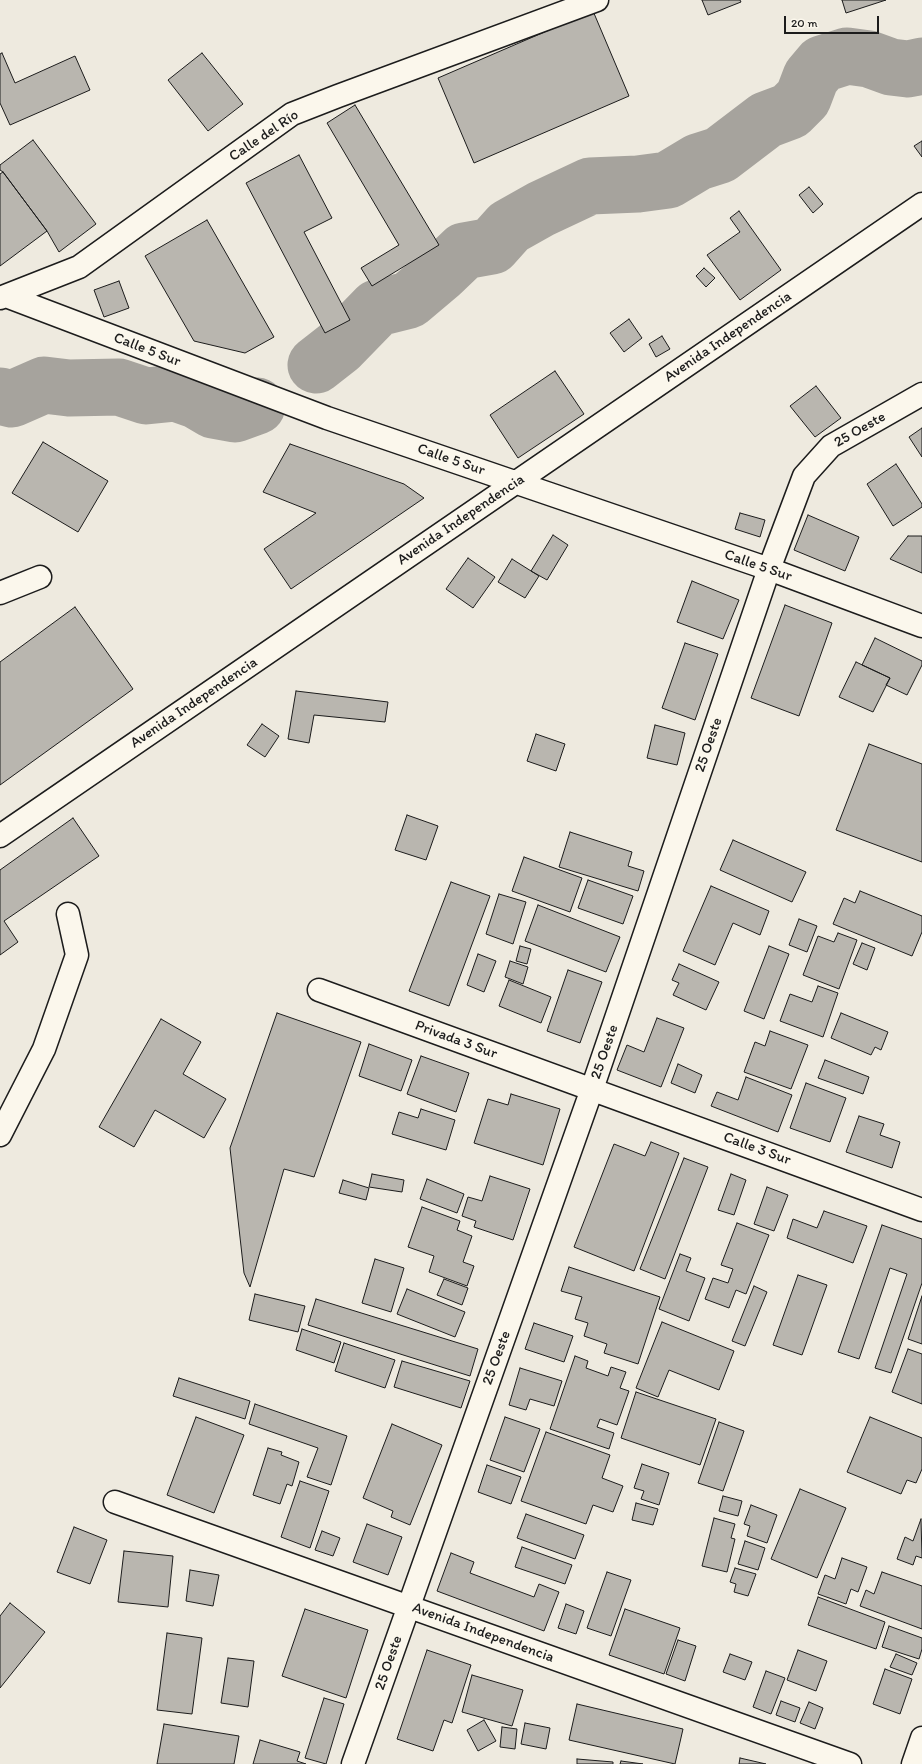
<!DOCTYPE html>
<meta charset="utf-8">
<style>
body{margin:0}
#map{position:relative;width:922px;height:1764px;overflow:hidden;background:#eeeadf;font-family:Itim,sans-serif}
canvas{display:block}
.scale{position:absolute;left:784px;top:16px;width:95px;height:18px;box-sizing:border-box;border:2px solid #1c1c1c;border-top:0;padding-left:5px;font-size:12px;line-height:14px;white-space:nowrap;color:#1c1c1c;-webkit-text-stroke:3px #fbf7ec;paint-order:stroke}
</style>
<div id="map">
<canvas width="922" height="1764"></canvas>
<div class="scale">20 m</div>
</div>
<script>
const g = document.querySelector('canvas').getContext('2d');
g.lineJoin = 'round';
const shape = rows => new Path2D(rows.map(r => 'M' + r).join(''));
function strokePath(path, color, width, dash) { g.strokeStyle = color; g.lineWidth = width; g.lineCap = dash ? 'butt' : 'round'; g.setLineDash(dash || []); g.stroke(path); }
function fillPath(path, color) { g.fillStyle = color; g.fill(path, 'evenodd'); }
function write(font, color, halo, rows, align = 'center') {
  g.font = font + ' Itim,sans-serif'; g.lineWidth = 3.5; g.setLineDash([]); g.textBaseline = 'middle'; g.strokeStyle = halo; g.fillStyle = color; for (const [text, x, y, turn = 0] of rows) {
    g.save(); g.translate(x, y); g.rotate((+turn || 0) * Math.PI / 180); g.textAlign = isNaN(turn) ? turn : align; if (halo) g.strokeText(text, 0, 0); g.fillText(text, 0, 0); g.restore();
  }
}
strokePath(shape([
 [316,365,339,347,377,308,409,300,441,273,464,251,492,246,509,227,541,209,590,186,638,184,668,180,698,162,720,155,766,120,790,111,803,98,811,77,822,64,847,56,869,59,891,67,908,69,922,66],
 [0,396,12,399,44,385,69,388,119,387,146,396,176,393,196,400,213,410,235,414,257,406]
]), '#a6a39d', 57);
const building = shape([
 [702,0,740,0,741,2,708,15,702,0],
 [842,0,886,0,846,13,842,0],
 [593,11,629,96,474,163,438,78,593,11],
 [2,53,15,83,75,56,90,90,10,125,0,103,0,54,2,53],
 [202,53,243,104,208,131,168,80,202,53],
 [355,105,439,245,372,286,361,268,399,245,327,123,355,105],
 [33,140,96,224,59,252,47,231,3,172,0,170,0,165,33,140],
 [922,141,922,157,914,146,922,141],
 [299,155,332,218,304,232,350,320,325,333,246,183,299,155],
 [3,172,47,231,0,266,0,174,3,172],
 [809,187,823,204,813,213,799,195,809,187],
 [739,211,781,270,740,300,707,255,740,232,730,218,739,211],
 [207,220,274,337,245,353,194,341,145,256,207,220],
 [704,268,715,278,706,287,696,276,704,268],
 [119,281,129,308,104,317,94,290,119,281],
 [629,319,642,338,624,352,610,333,629,319],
 [662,336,670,349,656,357,649,344,662,336],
 [555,371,584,414,518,458,490,415,555,371],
 [816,386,841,418,815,437,790,406,816,386],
 [922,428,922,457,909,437,922,428],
 [43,442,108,481,78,532,12,493,43,442],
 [290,444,404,484,424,498,291,589,264,549,316,513,263,492,290,444],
 [896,464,922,504,922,507,893,526,867,484,896,464],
 [740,513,765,520,760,537,735,529,740,513],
 [808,515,859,537,845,571,794,550,808,515],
 [553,535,568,545,547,580,531,571,553,535],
 [908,536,922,536,922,573,890,559,908,536],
 [468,558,495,577,473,608,446,589,468,558],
 [512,559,539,576,525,598,498,582,512,559],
 [692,581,739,600,723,639,677,622,692,581],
 [785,605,832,623,799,716,751,698,785,605],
 [75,607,133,689,0,785,0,662,75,607],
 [875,638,922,661,922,665,907,695,886,685,890,678,862,665,875,638],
 [685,643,718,654,695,720,662,708,685,643],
 [856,662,890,678,873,712,839,697,856,662],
 [296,691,388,702,385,722,314,715,309,743,288,739,296,691],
 [262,724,279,736,265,757,247,745,262,724],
 [655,725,685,733,677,765,647,758,655,725],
 [536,734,565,744,556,771,527,761,536,734],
 [869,744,922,764,922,862,836,830,869,744],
 [407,815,438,826,426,860,395,850,407,815],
 [73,818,99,856,4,921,18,942,0,955,0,870,73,818],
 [570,832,632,852,628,866,644,871,638,891,559,867,570,832],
 [733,840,806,872,792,902,720,870,733,840],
 [524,857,582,878,570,912,512,891,524,857],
 [588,880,633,896,623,924,578,908,588,880],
 [451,882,490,896,449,1006,409,991,451,882],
 [711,886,769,911,760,935,733,923,715,965,683,951,711,886],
 [860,891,922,916,922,932,912,956,833,924,844,898,855,903,860,891],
 [499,894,526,902,513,944,486,934,499,894],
 [538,905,620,937,606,972,525,941,538,905],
 [799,919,817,926,807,952,789,945,799,919],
 [838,933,857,940,839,989,803,975,818,936,834,942,838,933],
 [862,943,875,948,867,970,853,964,862,943],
 [520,946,531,949,527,964,516,961,520,946],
 [769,946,789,954,764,1019,744,1011,769,946],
 [478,954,496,961,484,992,467,985,478,954],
 [510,961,528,967,523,984,505,977,510,961],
 [679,964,719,982,706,1010,673,995,679,983,672,980,679,964],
 [568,970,602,982,580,1043,547,1031,568,970],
 [509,980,551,997,541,1023,499,1006,509,980],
 [818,986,838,993,823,1037,780,1021,790,994,812,1002,818,986],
 [277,1013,361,1042,314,1177,284,1169,250,1287,244,1273,230,1148,277,1013],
 [841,1013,888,1032,881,1050,875,1047,871,1055,831,1038,841,1013],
 [657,1018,684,1028,661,1087,617,1070,627,1045,644,1052,657,1018],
 [161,1019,201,1042,183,1074,226,1099,204,1138,155,1110,134,1147,99,1127,161,1019],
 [770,1031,808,1045,791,1089,744,1072,755,1042,765,1046,770,1031],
 [369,1044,412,1060,401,1091,359,1076,369,1044],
 [421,1056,469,1073,456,1112,407,1094,421,1056],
 [825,1060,869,1077,863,1094,818,1078,825,1060],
 [678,1064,702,1075,695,1093,671,1083,678,1064],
 [746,1077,792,1095,778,1132,711,1106,717,1092,738,1100,746,1077],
 [806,1083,846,1098,830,1142,790,1128,806,1083],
 [511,1094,560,1109,543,1165,474,1143,488,1099,508,1105,511,1094],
 [421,1109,455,1120,446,1150,392,1134,399,1112,418,1118,421,1109],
 [859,1116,884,1124,880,1135,900,1142,892,1168,846,1152,859,1116],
 [651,1142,679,1153,634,1271,574,1247,614,1144,645,1156,651,1142],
 [684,1158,708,1167,665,1279,640,1269,684,1158],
 [372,1174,404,1180,402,1192,369,1187,372,1174],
 [731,1174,746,1180,734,1215,718,1210,731,1174],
 [490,1176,530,1189,513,1240,474,1227,476,1221,462,1216,468,1197,482,1201,490,1176],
 [427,1179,464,1194,457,1213,420,1199,427,1179],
 [343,1180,369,1188,366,1200,339,1193,343,1180],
 [767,1187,788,1195,774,1231,754,1224,767,1187],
 [422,1207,460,1221,457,1230,472,1236,463,1262,474,1266,467,1286,429,1272,434,1256,408,1247,422,1207],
 [824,1211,867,1226,853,1263,787,1238,793,1219,817,1228,824,1211],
 [737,1223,769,1235,746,1294,736,1290,729,1308,705,1299,713,1278,728,1283,733,1269,721,1265,737,1223],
 [882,1225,922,1239,922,1283,891,1373,875,1368,907,1274,890,1268,859,1359,838,1352,882,1225],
 [680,1254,691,1258,686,1271,705,1278,689,1321,659,1309,680,1254],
 [375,1259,404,1268,391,1312,362,1303,375,1259],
 [569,1267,660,1297,638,1364,604,1353,607,1344,584,1336,588,1323,575,1319,582,1297,561,1291,569,1267],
 [798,1275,827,1285,802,1355,773,1345,798,1275],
 [444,1279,468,1288,462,1305,437,1295,444,1279],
 [754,1286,767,1292,745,1346,732,1341,754,1286],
 [407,1289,465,1312,455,1337,397,1314,407,1289],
 [255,1294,305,1306,298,1332,249,1320,255,1294],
 [922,1296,922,1344,908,1339,922,1296],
 [316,1299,478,1349,470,1376,308,1325,316,1299],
 [662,1322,734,1351,719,1390,669,1370,658,1397,636,1388,662,1322],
 [534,1323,573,1336,564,1362,525,1349,534,1323],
 [302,1329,341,1342,334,1363,296,1350,302,1329],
 [344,1343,395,1360,385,1388,335,1371,344,1343],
 [908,1349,922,1354,922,1404,892,1392,908,1349],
 [575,1356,588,1361,586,1368,608,1376,611,1367,626,1372,620,1388,629,1391,617,1425,600,1419,597,1427,614,1433,609,1449,550,1429,575,1356],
 [402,1361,470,1381,461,1408,394,1387,402,1361],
 [520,1368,562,1381,554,1406,530,1399,526,1410,509,1405,520,1368],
 [179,1378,250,1401,245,1419,173,1396,179,1378],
 [636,1392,716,1419,700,1465,621,1438,636,1392],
 [255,1404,347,1436,331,1485,307,1477,318,1448,249,1424,255,1404],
 [196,1417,244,1435,214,1513,167,1495,196,1417],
 [505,1417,540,1429,524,1472,490,1460,505,1417],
 [870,1417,922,1438,922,1469,916,1483,907,1480,901,1494,847,1472,870,1417],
 [719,1422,744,1431,723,1491,698,1483,719,1422],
 [392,1424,442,1445,410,1525,391,1517,393,1511,363,1498,392,1424],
 [546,1432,610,1455,602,1478,623,1486,613,1512,593,1505,586,1524,521,1501,546,1432],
 [268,1448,282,1452,281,1455,299,1462,292,1486,287,1484,280,1504,253,1495,268,1448],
 [642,1464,669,1473,659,1505,641,1499,644,1491,634,1488,642,1464],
 [487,1465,521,1477,511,1504,478,1492,487,1465],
 [300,1481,329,1491,310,1548,281,1537,300,1481],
 [800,1489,846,1508,817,1578,771,1559,800,1489],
 [723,1496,742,1501,738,1516,719,1511,723,1496],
 [636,1503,658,1509,653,1525,632,1520,636,1503],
 [751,1505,777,1515,767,1543,747,1536,750,1526,744,1524,751,1505],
 [526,1514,584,1535,575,1559,517,1538,526,1514],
 [714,1518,735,1524,731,1538,735,1539,727,1572,702,1566,714,1518],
 [921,1519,922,1558,916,1556,913,1565,897,1559,905,1537,913,1541,921,1519],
 [367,1524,402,1537,388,1575,353,1562,367,1524],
 [74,1527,107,1540,90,1584,57,1572,74,1527],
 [322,1531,340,1538,333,1556,315,1550,322,1531],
 [745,1541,765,1548,758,1570,738,1564,745,1541],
 [522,1547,572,1565,565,1584,515,1567,522,1547],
 [124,1551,173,1556,168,1607,118,1602,124,1551],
 [451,1553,474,1562,470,1573,534,1597,539,1584,559,1592,544,1631,437,1591,451,1553],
 [842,1558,867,1567,858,1592,851,1589,846,1604,818,1594,825,1575,835,1579,842,1558],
 [735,1568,756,1574,748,1596,734,1592,736,1584,730,1582,735,1568],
 [190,1570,219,1575,213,1606,186,1601,190,1570],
 [607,1572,631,1580,611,1636,587,1628,607,1572],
 [882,1572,922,1586,922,1629,860,1606,866,1590,874,1594,882,1572],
 [818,1597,885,1622,876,1649,808,1625,818,1597],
 [10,1603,45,1632,0,1688,0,1616,10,1603],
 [566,1604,584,1611,576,1634,558,1628,566,1604],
 [305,1609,368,1630,346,1698,282,1676,305,1609],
 [625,1609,680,1628,664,1674,609,1655,625,1609],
 [889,1626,922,1638,922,1649,919,1659,882,1647,889,1626],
 [167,1633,202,1638,192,1714,157,1710,167,1633],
 [678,1640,696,1646,685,1681,666,1674,678,1640],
 [427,1650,471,1665,452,1723,444,1720,433,1751,397,1739,427,1650],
 [798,1650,827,1661,816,1691,787,1680,798,1650],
 [730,1654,752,1662,745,1680,723,1672,730,1654],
 [896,1654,917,1663,912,1675,890,1667,896,1654],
 [228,1658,254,1661,248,1707,221,1703,228,1658],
 [885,1669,912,1679,900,1714,873,1704,885,1669],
 [766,1671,785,1678,771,1714,753,1707,766,1671],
 [472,1675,523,1690,512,1726,462,1712,472,1675],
 [324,1698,344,1704,326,1764,305,1758,324,1698],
 [781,1701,800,1708,795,1722,776,1715,781,1701],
 [809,1702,823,1708,815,1729,800,1723,809,1702],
 [577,1704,683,1729,675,1764,569,1740,577,1704],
 [484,1720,496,1741,478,1751,467,1730,484,1720],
 [525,1723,550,1728,546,1749,521,1744,525,1723],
 [164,1724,239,1736,234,1764,157,1764,164,1724],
 [502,1727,517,1729,515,1749,500,1747,502,1727],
 [260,1740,300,1752,297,1761,306,1764,253,1764,260,1740],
 [740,1758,766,1764,739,1764,740,1758],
 [577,1759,613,1762,613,1764,577,1764,577,1759],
 [621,1761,643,1764,620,1764,621,1761]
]);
fillPath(building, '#b9b6af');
strokePath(building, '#1c1c1c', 1);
const minor = shape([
 [6,296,327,418,769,569,922,626],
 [0,298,79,267,292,114,338,96,597,0],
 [0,593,40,577],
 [0,836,922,204],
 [319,990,922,1210],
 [0,1135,44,1049,77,955,68,914],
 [115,1502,850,1764],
 [353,1764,592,1089,769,569,804,476,831,446,922,394],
 [913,1764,922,1738]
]);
strokePath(minor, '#1c1c1c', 25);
strokePath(minor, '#fbf7ec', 22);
write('15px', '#1c1c1c', '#fbf7ec', [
 ["Calle del Río",264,136,-34],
 ["Avenida Independencia",728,337,-34],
 ["Calle 5 Sur",147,350,21],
 ["25 Oeste",860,430,-30],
 ["Calle 5 Sur",451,460,19],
 ["Avenida Independencia",461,520,-34],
 ["Calle 5 Sur",758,566,19],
 ["Avenida Independencia",194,703,-34],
 ["25 Oeste",709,745,-71],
 ["Privada 3 Sur",456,1040,20],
 ["25 Oeste",605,1052,-71],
 ["Calle 3 Sur",757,1149,20],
 ["25 Oeste",497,1358,-70],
 ["Avenida Independencia",483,1633,20],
 ["25 Oeste",389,1663,-71]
]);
</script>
